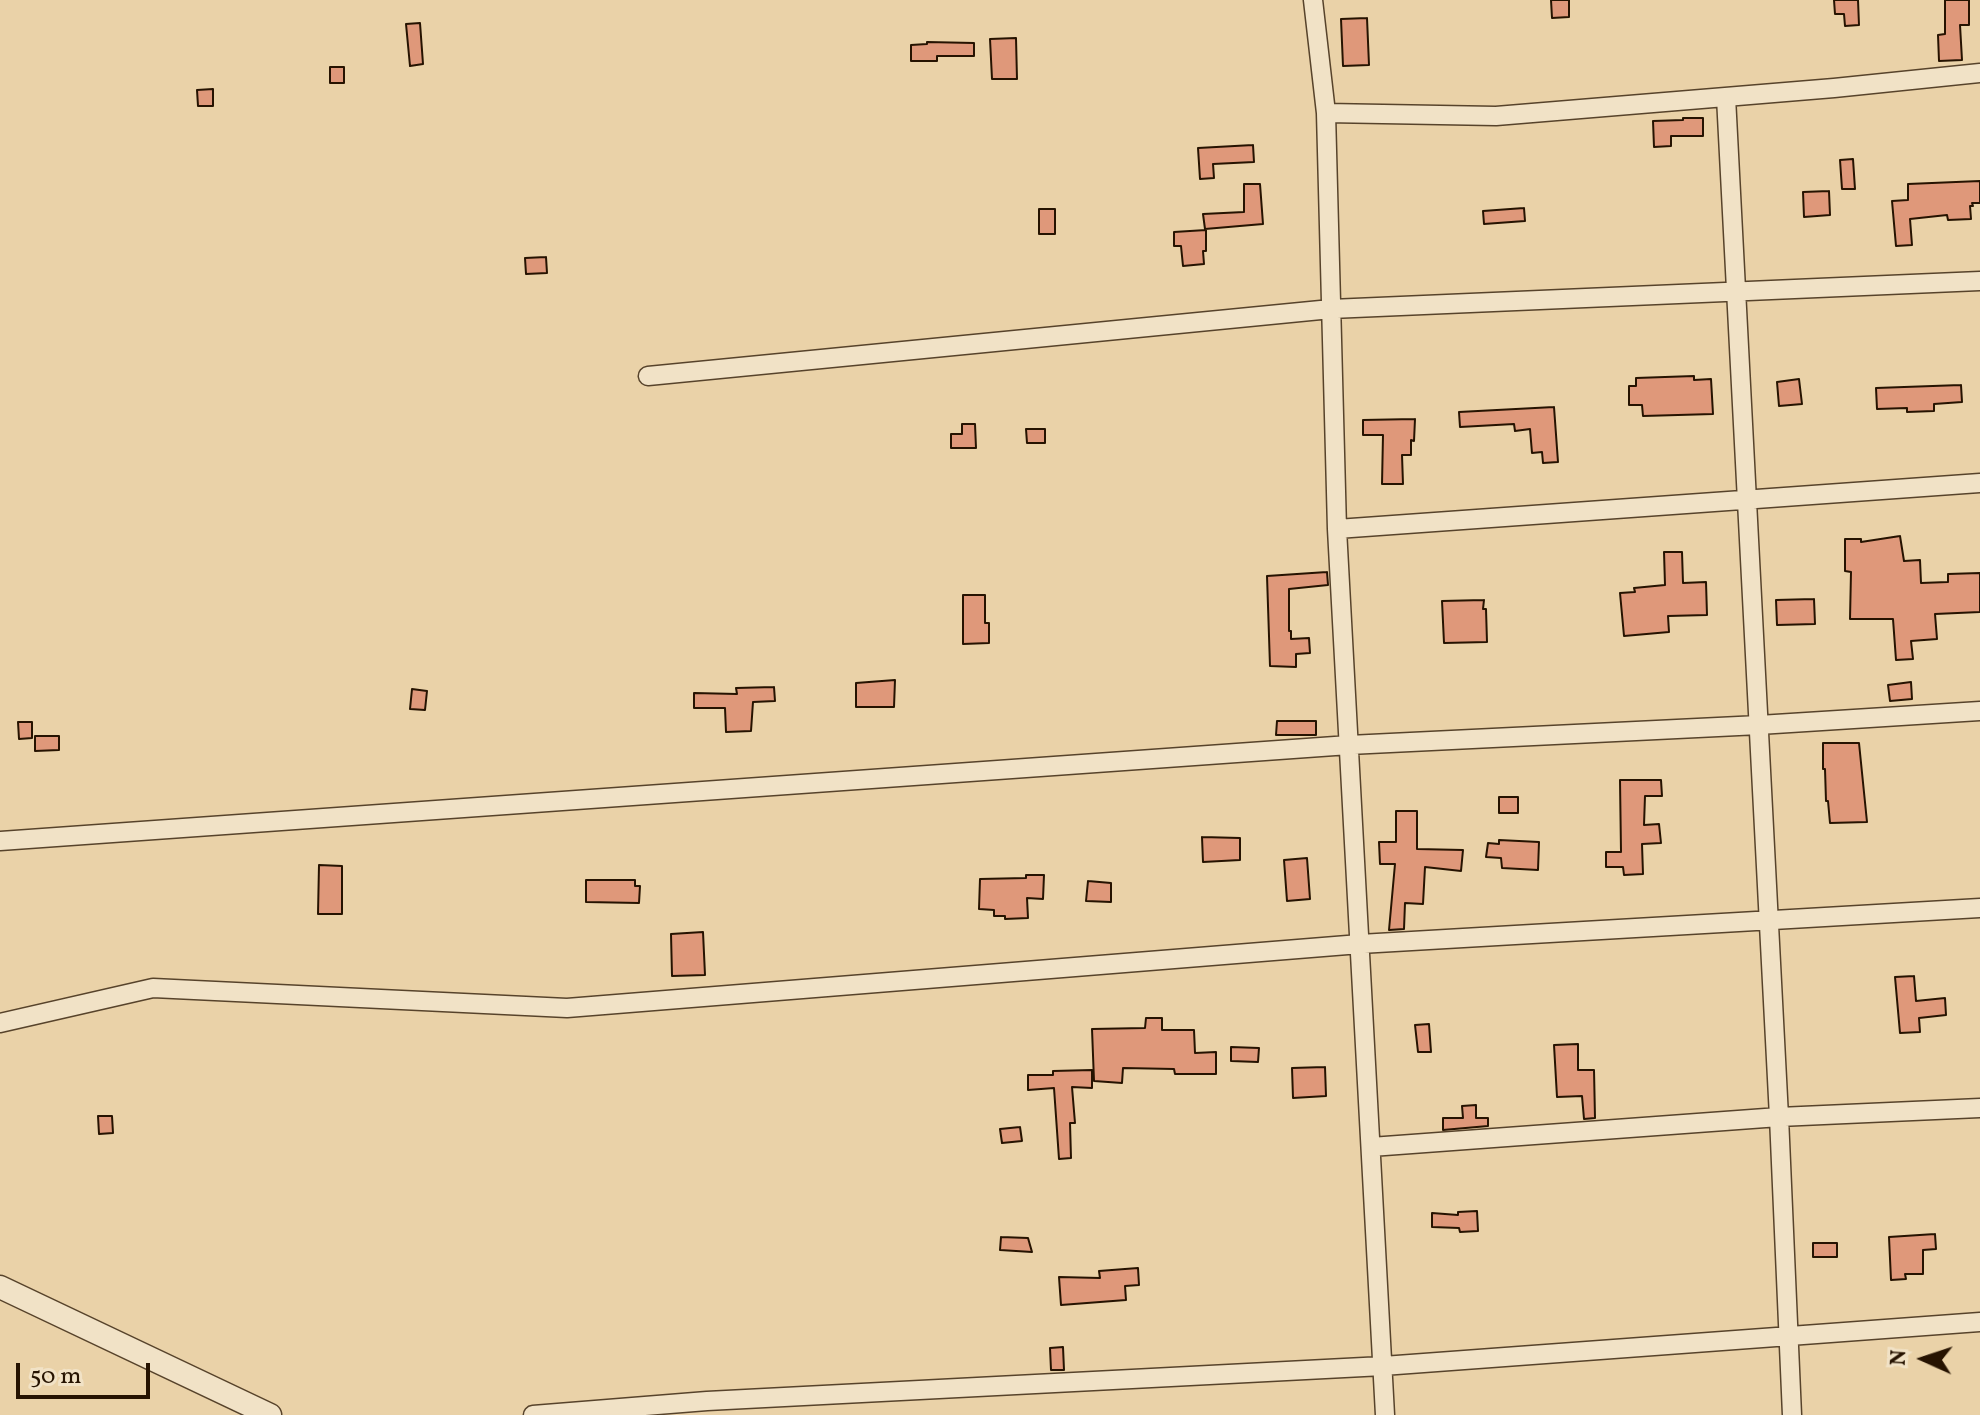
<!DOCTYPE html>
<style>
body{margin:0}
#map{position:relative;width:1980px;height:1415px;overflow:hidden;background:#ead2a8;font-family:Vollkorn,serif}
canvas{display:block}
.north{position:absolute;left:1884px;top:1319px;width:80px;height:80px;-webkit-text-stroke:6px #f1e2c6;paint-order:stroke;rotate:273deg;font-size:22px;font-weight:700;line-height:32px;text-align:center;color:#261301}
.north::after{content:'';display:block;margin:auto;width:28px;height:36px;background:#261301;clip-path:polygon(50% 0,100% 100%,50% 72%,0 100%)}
.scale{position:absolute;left:16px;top:1363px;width:134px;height:36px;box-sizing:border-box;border:4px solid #261301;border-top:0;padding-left:10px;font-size:24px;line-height:28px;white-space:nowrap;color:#261301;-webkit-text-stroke:6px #f1e2c6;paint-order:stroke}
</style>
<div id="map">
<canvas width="1980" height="1415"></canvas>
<div class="north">N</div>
<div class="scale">50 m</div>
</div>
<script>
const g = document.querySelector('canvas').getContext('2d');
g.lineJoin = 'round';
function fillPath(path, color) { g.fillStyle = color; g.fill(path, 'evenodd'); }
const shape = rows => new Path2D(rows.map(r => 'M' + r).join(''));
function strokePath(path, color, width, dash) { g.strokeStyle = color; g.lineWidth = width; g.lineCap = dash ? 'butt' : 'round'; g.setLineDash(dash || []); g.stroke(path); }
const building = shape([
 [1551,0,1569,0,1569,17,1552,18,1551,0],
 [1834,0,1858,0,1859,25,1845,26,1844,14,1835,14,1834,0],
 [1945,0,1969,0,1969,25,1960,25,1962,60,1939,61,1938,35,1945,34,1945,0],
 [1367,18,1369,65,1343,66,1341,19,1367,18],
 [420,23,423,64,410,66,406,24,420,23],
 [1016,38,1017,79,992,79,990,39,1016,38],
 [927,42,974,43,974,56,937,56,937,61,911,61,911,45,927,44,927,42],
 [330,67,344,67,344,83,330,83,330,67],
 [213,89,213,106,198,106,197,90,213,89],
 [1683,118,1703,118,1703,136,1671,136,1671,146,1654,147,1653,121,1683,120,1683,118],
 [1253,145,1254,162,1213,164,1214,178,1200,179,1198,148,1253,145],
 [1853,159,1855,189,1842,189,1840,160,1853,159],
 [1980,181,1980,203,1972,203,1973,206,1970,206,1971,219,1948,220,1947,215,1910,219,1912,245,1896,246,1892,201,1908,200,1908,184,1980,181],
 [1244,184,1260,184,1263,224,1205,229,1203,214,1244,212,1244,184],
 [1829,191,1830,215,1804,217,1803,192,1829,191],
 [1524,208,1525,221,1484,224,1483,211,1524,208],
 [1039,209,1055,209,1055,234,1039,234,1039,209],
 [1206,230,1206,251,1203,251,1204,264,1183,266,1181,246,1174,246,1174,232,1206,230],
 [546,257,547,273,526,274,525,258,546,257],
 [1694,376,1694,380,1711,379,1713,414,1643,416,1642,405,1629,405,1629,386,1636,386,1636,378,1694,376],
 [1799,379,1802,404,1779,406,1777,382,1799,379],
 [1961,385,1962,402,1934,404,1934,411,1907,412,1907,408,1877,409,1876,388,1961,385],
 [1554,407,1558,462,1543,463,1542,452,1532,453,1530,429,1515,431,1514,424,1460,427,1459,412,1554,407],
 [1415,419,1414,441,1411,440,1411,455,1402,455,1403,484,1382,484,1383,435,1363,435,1363,420,1415,419],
 [962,424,975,424,976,448,951,448,951,434,962,434,962,424],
 [1026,429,1045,429,1045,443,1027,443,1026,429],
 [1900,536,1904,561,1920,560,1921,583,1948,582,1948,574,1980,573,1980,612,1935,614,1937,639,1911,641,1913,659,1896,660,1893,619,1850,619,1851,572,1845,571,1845,539,1861,539,1861,542,1900,536],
 [1664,552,1682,552,1683,583,1706,582,1707,615,1668,616,1669,632,1624,636,1620,593,1635,592,1634,588,1665,585,1664,552],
 [1327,572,1328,585,1289,589,1289,631,1291,631,1291,639,1309,638,1310,653,1296,654,1296,667,1270,666,1267,576,1327,572],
 [963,595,985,595,985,623,989,623,989,643,963,644,963,595],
 [1814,599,1815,624,1777,625,1776,600,1814,599],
 [1484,600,1483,609,1486,609,1487,642,1444,643,1442,601,1484,600],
 [895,680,894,707,856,707,856,683,895,680],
 [1911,682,1912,699,1890,701,1888,685,1911,682],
 [774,687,775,701,753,702,751,731,726,732,725,708,694,708,694,693,737,694,736,688,774,687],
 [412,689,427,691,425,710,410,709,412,689],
 [1277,721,1316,721,1316,735,1276,735,1277,721],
 [18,722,32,722,32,738,19,739,18,722],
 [35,736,59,736,59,750,35,751,35,736],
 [1823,743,1859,743,1867,822,1830,823,1828,801,1826,801,1825,769,1823,769,1823,743],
 [1620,780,1661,780,1662,796,1645,796,1644,825,1659,824,1661,843,1642,844,1643,874,1624,875,1623,867,1606,867,1606,852,1621,852,1620,780],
 [1499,797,1518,797,1518,813,1499,813,1499,797],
 [1396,811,1417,811,1417,849,1463,850,1461,871,1425,867,1423,904,1405,903,1404,929,1389,930,1395,864,1380,864,1379,842,1396,842,1396,811],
 [1202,837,1240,838,1240,860,1203,862,1202,837],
 [1499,840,1539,842,1538,870,1502,868,1501,858,1486,857,1488,843,1499,844,1499,840],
 [1307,858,1310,899,1287,901,1284,860,1307,858],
 [319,865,342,866,342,914,318,914,319,865],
 [1026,875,1044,875,1043,899,1027,898,1028,918,1005,919,1005,916,994,916,994,910,979,909,980,879,1026,878,1026,875],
 [586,880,635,880,635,886,640,886,639,903,586,902,586,880],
 [1088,881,1111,883,1111,902,1086,901,1088,881],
 [703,932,705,975,672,976,671,934,703,932],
 [1914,976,1916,1001,1945,998,1946,1015,1919,1018,1920,1032,1900,1033,1895,977,1914,976],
 [1146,1018,1162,1018,1162,1030,1194,1030,1195,1053,1216,1052,1216,1074,1175,1074,1174,1069,1123,1068,1122,1083,1094,1081,1092,1029,1145,1028,1146,1018],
 [1429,1024,1431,1052,1418,1052,1415,1025,1429,1024],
 [1578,1044,1578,1070,1594,1070,1595,1118,1584,1119,1582,1096,1557,1097,1554,1045,1578,1044],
 [1231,1047,1259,1048,1258,1062,1231,1061,1231,1047],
 [1325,1067,1326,1096,1293,1098,1292,1068,1325,1067],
 [1092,1070,1092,1088,1072,1087,1075,1123,1070,1123,1071,1158,1059,1159,1054,1088,1028,1090,1028,1075,1053,1075,1053,1071,1092,1070],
 [1476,1105,1476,1118,1488,1118,1488,1126,1443,1130,1443,1118,1463,1118,1462,1106,1476,1105],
 [98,1116,112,1116,113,1133,99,1134,98,1116],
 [1020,1127,1022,1141,1002,1143,1000,1129,1020,1127],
 [1477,1211,1478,1231,1460,1232,1459,1228,1432,1227,1432,1213,1458,1215,1458,1212,1477,1211],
 [1935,1234,1936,1249,1923,1250,1923,1274,1905,1274,1906,1279,1891,1280,1889,1237,1935,1234],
 [1001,1237,1028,1238,1032,1252,1000,1250,1001,1237],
 [1813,1243,1837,1243,1837,1257,1813,1257,1813,1243],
 [1138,1268,1139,1285,1125,1286,1126,1300,1061,1305,1059,1277,1100,1278,1099,1271,1138,1268],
 [1063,1347,1064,1370,1051,1370,1050,1348,1063,1347]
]);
fillPath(building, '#df987a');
strokePath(building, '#261301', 2);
const minor = shape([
 [1313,0,1326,113,1337,529,1385,1415],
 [1726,97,1779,1117,1792,1415],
 [1326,113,1496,116,1834,88,1980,73],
 [648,376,1331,309,1980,281],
 [1337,529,1980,483],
 [0,841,1349,745,1759,725,1980,711],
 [0,1023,153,988,567,1008,1360,944,1980,908],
 [1371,1147,1779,1117,1980,1108],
 [533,1415,707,1401,1383,1366,1980,1322]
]);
const tertiary = shape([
 [0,1287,270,1415]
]);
strokePath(minor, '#57432b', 21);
strokePath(tertiary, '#57432b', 25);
strokePath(minor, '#f1e2c6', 18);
strokePath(tertiary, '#f1e2c6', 22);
</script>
